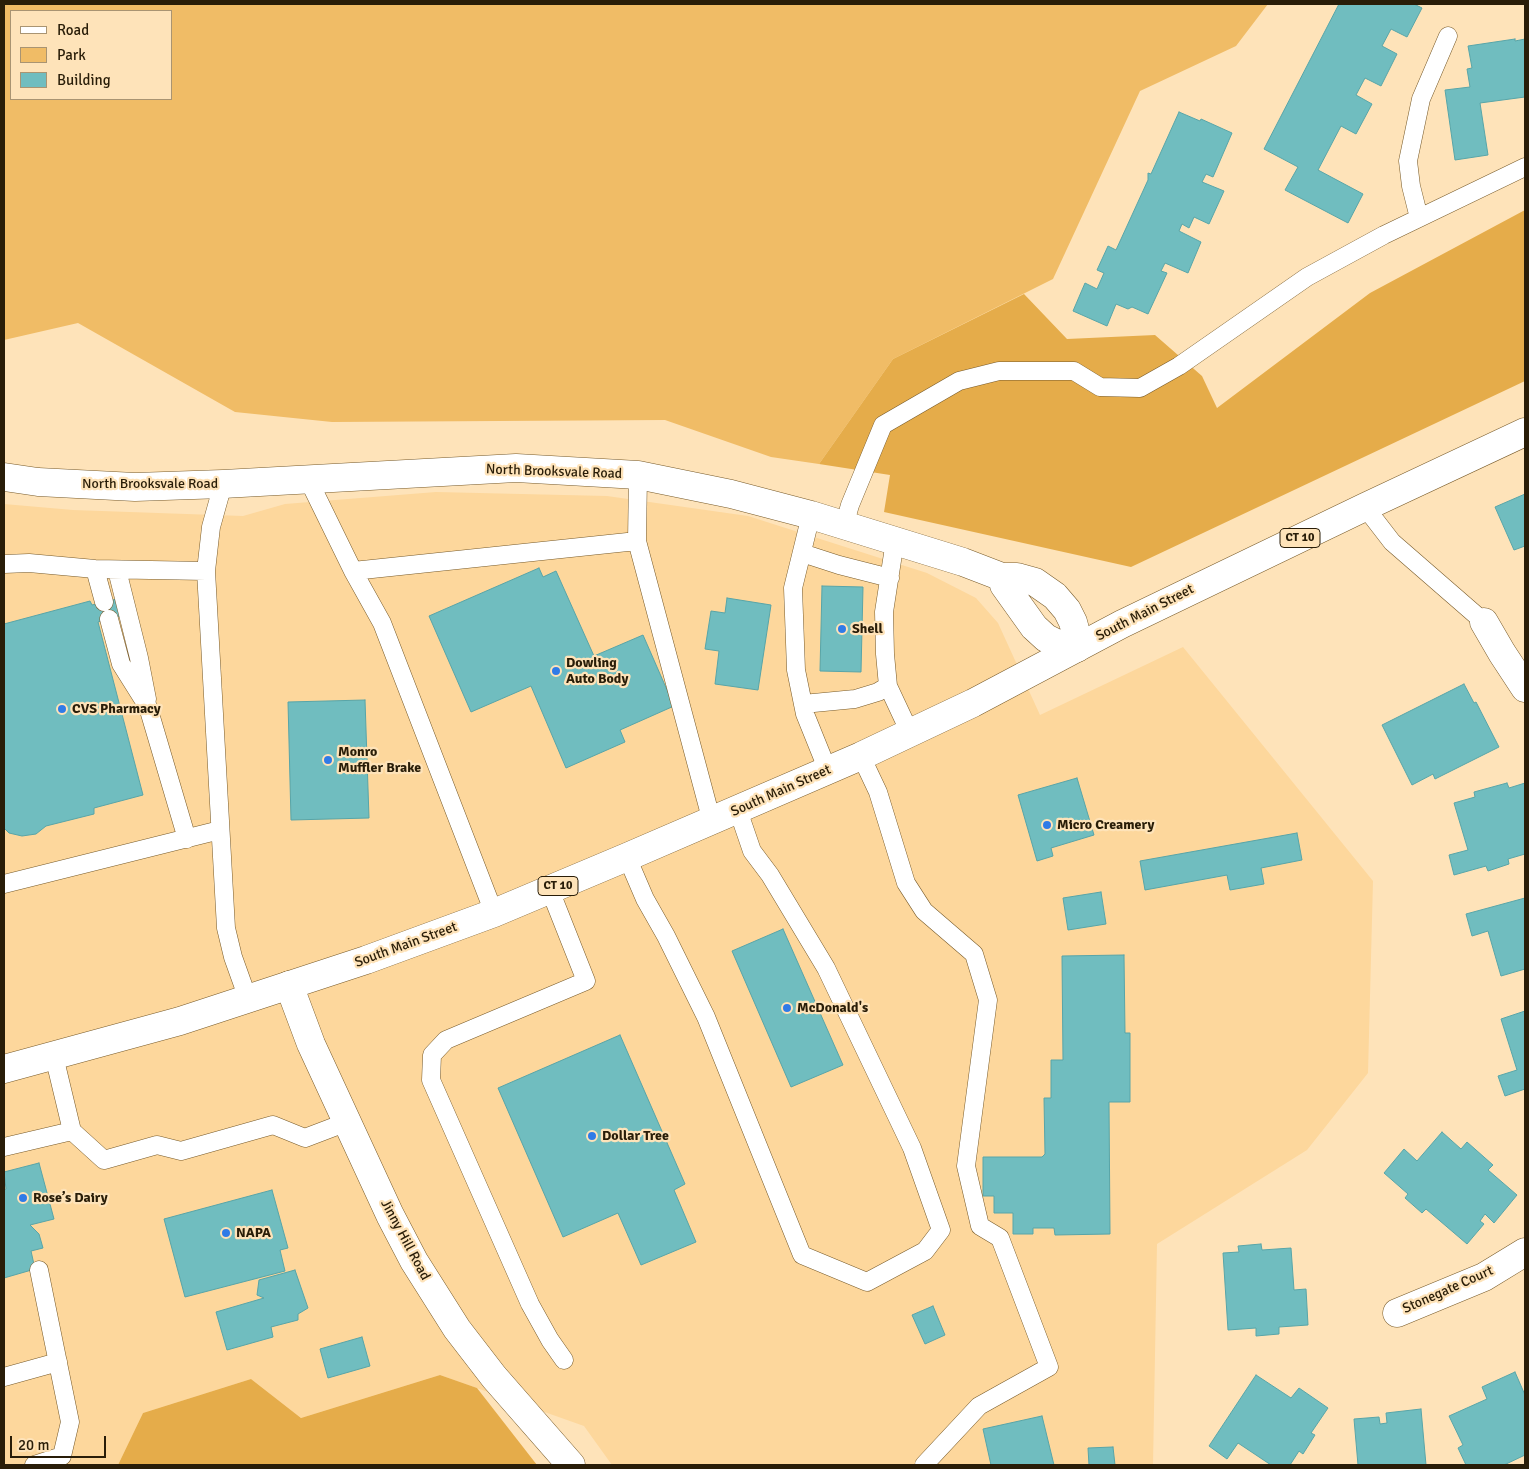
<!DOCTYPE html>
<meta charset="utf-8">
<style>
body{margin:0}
#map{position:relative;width:1529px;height:1469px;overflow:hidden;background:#fee3b9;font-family:Signika,sans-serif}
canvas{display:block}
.frame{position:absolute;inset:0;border:5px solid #291d08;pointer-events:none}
.legend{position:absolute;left:10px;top:10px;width:162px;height:90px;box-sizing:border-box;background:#fee3b9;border:1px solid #a99472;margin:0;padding:6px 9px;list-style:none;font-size:15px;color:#291d08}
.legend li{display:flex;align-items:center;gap:10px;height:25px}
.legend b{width:25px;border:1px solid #a99472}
.scale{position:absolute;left:10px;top:1436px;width:96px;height:22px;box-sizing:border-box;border:2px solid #291d08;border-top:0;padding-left:6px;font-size:15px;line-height:18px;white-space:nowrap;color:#291d08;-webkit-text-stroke:4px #fee3b9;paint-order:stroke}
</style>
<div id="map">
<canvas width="1529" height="1469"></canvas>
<div class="frame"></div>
<ul class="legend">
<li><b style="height:6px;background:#fff"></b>Road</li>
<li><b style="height:14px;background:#f0bc66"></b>Park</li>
<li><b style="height:14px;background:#70bdbf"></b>Building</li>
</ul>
<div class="scale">20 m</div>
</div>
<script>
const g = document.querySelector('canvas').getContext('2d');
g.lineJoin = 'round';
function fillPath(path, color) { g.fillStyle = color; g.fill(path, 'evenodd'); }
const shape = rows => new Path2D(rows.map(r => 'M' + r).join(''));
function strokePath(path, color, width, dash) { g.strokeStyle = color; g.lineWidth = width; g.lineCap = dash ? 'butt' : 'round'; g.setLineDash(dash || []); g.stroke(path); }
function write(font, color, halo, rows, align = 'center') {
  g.font = font + ' Signika,sans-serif'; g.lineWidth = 4.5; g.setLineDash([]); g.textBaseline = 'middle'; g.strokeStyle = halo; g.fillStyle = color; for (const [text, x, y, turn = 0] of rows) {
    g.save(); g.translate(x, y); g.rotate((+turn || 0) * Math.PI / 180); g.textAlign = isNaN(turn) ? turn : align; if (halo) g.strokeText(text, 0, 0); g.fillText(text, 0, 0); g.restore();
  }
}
fillPath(shape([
 [436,492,607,496,748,516,927,573,976,598,998,623,1040,715,1183,647,1373,881,1368,1073,1307,1150,1157,1244,1153,1465,612,1465,584,1426,440,1375,301,1418,251,1379,143,1413,118,1465,4,1465,4,504,73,510,243,516,285,504]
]), '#fdd79c');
fillPath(shape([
 [4,4,1268,4,1236,46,1140,91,1053,279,893,359,819,464,771,457,665,420,332,422,235,412,78,323,4,340],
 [11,11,171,11,171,99,11,99]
]), '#f0bc66');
fillPath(shape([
 [1525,210,1525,381,1131,567,884,512,890,475,819,464,893,359,1024,294,1067,339,1155,335,1202,376,1217,408,1370,293],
 [440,1375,477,1388,537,1465,118,1465,143,1413,251,1379,301,1418]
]), '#e5ac4a');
const building = shape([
 [1339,4,1414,4,1422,8,1407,37,1391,29,1382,46,1397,54,1381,86,1365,78,1356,95,1372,104,1356,134,1341,126,1318,170,1363,194,1348,223,1285,190,1298,167,1264,149,1339,4],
 [1515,39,1515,41,1525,39,1525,97,1480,103,1488,155,1455,160,1445,90,1470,87,1467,69,1472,68,1468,46,1515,39],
 [1179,112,1200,121,1201,119,1232,133,1213,177,1206,174,1202,182,1224,191,1209,224,1194,217,1189,228,1182,224,1179,231,1201,242,1188,273,1165,263,1161,271,1167,273,1148,314,1132,307,1128,309,1116,304,1107,326,1073,311,1085,283,1097,289,1104,273,1097,270,1108,246,1116,250,1148,180,1148,173,1151,174,1179,112],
 [1525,494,1525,546,1514,550,1495,507,1525,494],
 [539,568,543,577,556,571,594,656,643,635,674,706,620,730,625,742,566,768,531,686,471,712,429,616,539,568],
 [822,586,863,587,861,672,820,671,822,586],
 [727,598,771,605,758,690,715,684,719,651,705,649,711,611,725,613,727,598],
 [117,599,121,616,98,622,143,795,94,808,94,814,46,826,36,834,22,836,9,833,4,828,4,624,90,601,92,605,117,599],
 [1464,684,1474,703,1476,702,1499,747,1435,779,1433,774,1412,785,1382,725,1464,684],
 [365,700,369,818,291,820,288,702,365,700],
 [1077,778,1094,835,1051,848,1053,856,1037,861,1018,795,1077,778],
 [1507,783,1509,788,1525,783,1525,854,1508,859,1509,864,1488,871,1486,866,1454,875,1449,855,1468,850,1454,803,1475,797,1474,792,1507,783],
 [1297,833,1302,860,1261,868,1264,884,1230,890,1227,875,1145,890,1140,861,1297,833],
 [1101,892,1106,924,1068,930,1063,898,1101,892],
 [1525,898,1525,969,1501,976,1488,931,1472,936,1466,914,1525,898],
 [783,929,843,1065,791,1087,732,951,783,929],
 [1124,955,1125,1033,1130,1033,1130,1102,1109,1102,1110,1234,1055,1235,1054,1228,1033,1228,1033,1234,1013,1234,1013,1213,994,1213,994,1196,983,1196,983,1157,1042,1157,1045,1154,1044,1098,1051,1098,1051,1060,1063,1060,1062,956,1124,955],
 [1525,1011,1525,1089,1505,1096,1498,1076,1517,1070,1501,1019,1525,1011],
 [620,1035,685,1184,674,1190,696,1242,641,1265,618,1213,563,1237,498,1088,620,1035],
 [1442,1132,1461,1149,1467,1142,1493,1165,1488,1170,1517,1195,1494,1223,1485,1214,1480,1221,1484,1224,1467,1244,1426,1209,1422,1213,1405,1198,1408,1194,1384,1173,1404,1149,1417,1161,1442,1132],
 [39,1163,54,1219,30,1225,39,1234,43,1248,31,1251,35,1269,4,1278,4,1190,6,1189,4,1172,39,1163],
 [272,1190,288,1248,280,1250,285,1271,185,1297,164,1219,272,1190],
 [1261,1244,1262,1250,1291,1248,1294,1290,1306,1289,1308,1325,1279,1327,1279,1334,1256,1336,1256,1328,1228,1330,1223,1253,1239,1252,1238,1246,1261,1244],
 [295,1270,308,1308,298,1314,298,1320,271,1327,273,1337,227,1350,216,1312,264,1298,257,1295,259,1280,295,1270],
 [933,1306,945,1335,925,1344,912,1315,933,1306],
 [362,1337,370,1366,328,1378,320,1349,362,1337],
 [1515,1372,1525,1395,1525,1455,1504,1465,1466,1465,1458,1448,1463,1445,1449,1416,1487,1399,1482,1387,1515,1372],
 [1256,1375,1291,1398,1299,1388,1328,1408,1311,1433,1315,1435,1303,1454,1299,1451,1290,1465,1271,1465,1238,1443,1227,1459,1209,1446,1256,1375],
 [1421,1409,1426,1465,1358,1465,1354,1419,1379,1417,1380,1424,1387,1423,1386,1413,1421,1409],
 [1042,1416,1054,1465,991,1465,983,1429,1042,1416],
 [1113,1447,1115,1465,1089,1465,1088,1448,1113,1447]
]);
fillPath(building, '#70bdbf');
strokePath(building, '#58a5a8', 1);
const lane = shape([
 [1419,218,1411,186,1408,161,1421,99,1448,36],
 [638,475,637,541,712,822],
 [308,479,353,571,382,623,494,913],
 [223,484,211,527,206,571,226,928,233,957,248,999],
 [1365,507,1392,542,1484,622],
 [811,515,793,588,796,670,805,714,828,771],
 [844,526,850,505,883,425,959,381,999,371,1074,371,1100,387,1140,388,1179,366,1307,277,1384,235,1525,167],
 [895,541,884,612,885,654,888,686,910,733],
 [802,553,839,565,890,578],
 [4,564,29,563,95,569,206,571],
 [95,569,104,602],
 [117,570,139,658,147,699],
 [353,571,637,541],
 [109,619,121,664,148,707,187,839],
 [803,704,855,699,878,692,888,686],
 [861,756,878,792,906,883,924,911,974,954,988,1000,966,1166,980,1226,1000,1238,1049,1367,979,1406,924,1465],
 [627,857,645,899,666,936,706,1017,802,1255,867,1282,925,1251,941,1230,912,1148,826,968,770,875,752,851,738,810],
 [4,884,220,830],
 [550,890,586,981,446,1040,432,1055,431,1080,530,1304,550,1340,564,1360],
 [72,1131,104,1160,157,1145,181,1151,273,1125,305,1138,347,1122],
 [4,1147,72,1131,54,1056],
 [4,1377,58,1362],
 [34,1465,62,1456,70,1422,39,1270]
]);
const street = shape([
 [1484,622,1502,653,1525,688],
 [289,985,311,1044,390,1215,414,1261,457,1329,494,1377,571,1465],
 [1397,1313,1484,1277,1525,1252]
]);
const secondary = shape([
 [4,477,38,482,135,487,223,484,516,468,638,475,731,494,811,515,963,562,1002,577,1017,577,1035,582,1055,596,1067,610,1073,622,1076,633,1077,648,1058,644,1046,638,1034,627,1004,585,1002,577]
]);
const highway = shape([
 [4,1069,180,1021,366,960,494,913,627,857,861,756,973,703,1122,624,1365,507,1525,432]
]);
strokePath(lane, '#785b2a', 19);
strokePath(street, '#785b2a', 29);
strokePath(secondary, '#785b2a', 29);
strokePath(highway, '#785b2a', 29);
strokePath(lane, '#fff', 18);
strokePath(street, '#fff', 28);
strokePath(secondary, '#fff', 28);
strokePath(highway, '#fff', 28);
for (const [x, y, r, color] of [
 [842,629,5,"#307be7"],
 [556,671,5,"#307be7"],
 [62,709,5,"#307be7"],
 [328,760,5,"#307be7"],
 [1047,825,5,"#307be7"],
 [787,1008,5,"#307be7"],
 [592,1136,5,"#307be7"],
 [23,1198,5,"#307be7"],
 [226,1233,5,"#307be7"]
]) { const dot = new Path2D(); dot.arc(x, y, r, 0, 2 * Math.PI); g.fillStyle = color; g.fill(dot); strokePath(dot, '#fee3b9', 2); }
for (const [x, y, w] of [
 [1300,538,40],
 [558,886,40]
]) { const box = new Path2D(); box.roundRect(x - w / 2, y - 9.5, w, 19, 4); g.fillStyle = '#fee3b9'; g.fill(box); strokePath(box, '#291d08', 1); }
write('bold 12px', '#291d08', null, [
 ["CT 10",1300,538],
 ["CT 10",558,886]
]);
write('14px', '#291d08', '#fee3b9', [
 ["North Brooksvale Road",554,472,2],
 ["North Brooksvale Road",150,484],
 ["South Main Street",1145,613,-27],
 ["South Main Street",781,791,-24],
 ["South Main Street",406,945,-20],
 ["Jinny Hill Road",405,1240,62],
 ["Stonegate Court",1448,1290,-24]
]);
write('bold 14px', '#291d08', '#fee3b9', [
 ["Shell",852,629],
 ["Dowling",566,663],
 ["Auto Body",566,679],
 ["CVS Pharmacy",72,709],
 ["Monro",338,752],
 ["Muffler Brake",338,768],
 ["Micro Creamery",1057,825],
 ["McDonald's",797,1008],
 ["Dollar Tree",602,1136],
 ["Rose’s Dairy",33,1198],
 ["NAPA",236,1233]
], 'left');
</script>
